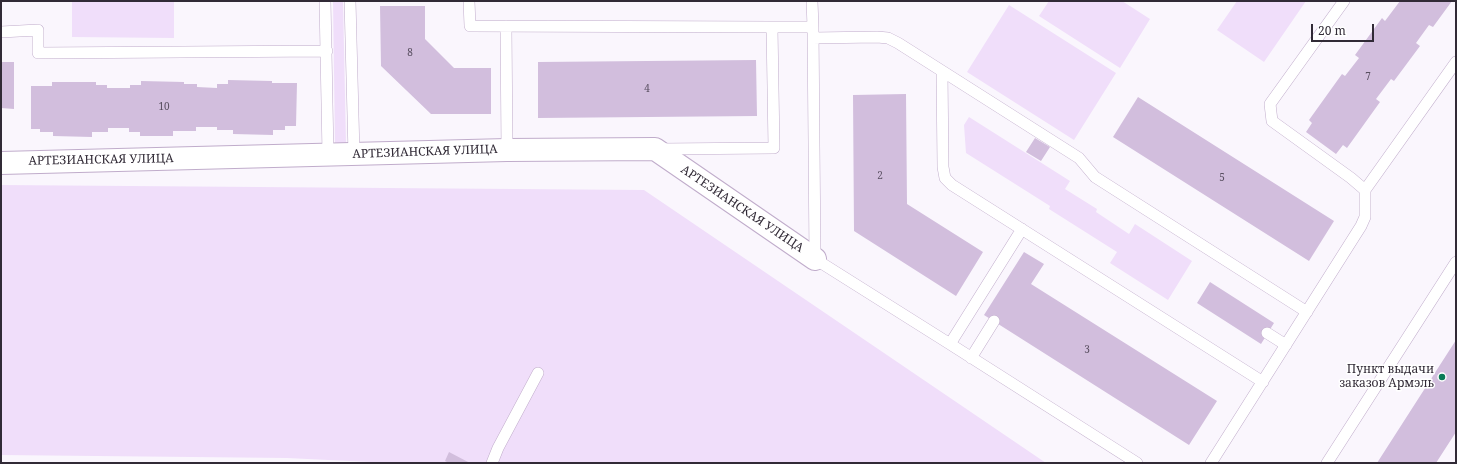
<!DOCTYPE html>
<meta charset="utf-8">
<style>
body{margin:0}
#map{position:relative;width:1457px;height:464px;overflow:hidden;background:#faf6fd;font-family:"Noto Serif",serif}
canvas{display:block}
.frame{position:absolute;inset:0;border:2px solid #312a36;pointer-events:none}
.scale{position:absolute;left:1311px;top:24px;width:63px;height:18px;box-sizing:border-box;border:2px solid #312a36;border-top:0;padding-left:5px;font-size:12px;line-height:14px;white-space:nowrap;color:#312a36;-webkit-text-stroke:3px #fff;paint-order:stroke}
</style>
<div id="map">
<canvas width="1457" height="464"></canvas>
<div class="frame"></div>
<div class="scale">20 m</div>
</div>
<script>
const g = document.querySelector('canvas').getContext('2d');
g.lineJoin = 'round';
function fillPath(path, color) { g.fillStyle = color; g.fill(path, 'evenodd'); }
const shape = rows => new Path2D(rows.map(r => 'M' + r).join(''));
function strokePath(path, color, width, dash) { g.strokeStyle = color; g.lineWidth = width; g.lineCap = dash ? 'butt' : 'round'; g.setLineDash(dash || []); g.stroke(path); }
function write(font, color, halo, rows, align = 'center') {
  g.font = font + ' "Noto Serif",serif'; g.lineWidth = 3; g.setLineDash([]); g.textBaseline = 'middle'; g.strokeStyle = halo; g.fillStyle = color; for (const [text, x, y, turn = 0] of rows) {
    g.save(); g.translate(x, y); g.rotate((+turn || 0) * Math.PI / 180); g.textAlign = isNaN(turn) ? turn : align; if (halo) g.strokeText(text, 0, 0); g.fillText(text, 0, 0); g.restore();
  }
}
fillPath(shape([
 [21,1,174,1,174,38,72,37,72,1],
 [333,1,343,1,346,143,335,143],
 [1049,1,1122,1,1150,19,1120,68,1039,16],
 [1237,1,1306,1,1264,62,1217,30],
 [1009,5,1116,73,1074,140,967,72],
 [969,117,1070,181,1065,189,1097,209,1096,212,1129,234,1135,224,1192,261,1168,300,1110,263,1117,252,1049,209,1050,206,966,153,964,125],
 [1,185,644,190,1046,463,391,463,287,458,1,455]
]), '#f0defa');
fillPath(shape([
 [1400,1,1452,1,1433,27,1429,25,1416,43,1420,46,1394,81,1391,79,1376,99,1380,102,1347,148,1343,145,1336,154,1306,132,1312,123,1309,120,1342,74,1345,76,1359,58,1355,55,1382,18,1385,21],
 [380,6,425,6,425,39,454,68,491,68,491,114,431,114,381,66],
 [756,60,757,116,538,118,538,62],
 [1,62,14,62,14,109,1,108],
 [228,80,272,81,272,83,297,83,296,126,285,126,285,130,273,130,273,135,233,134,233,130,217,130,217,127,196,127,196,131,173,131,173,136,140,136,140,132,129,132,129,128,108,128,108,132,92,132,92,137,53,136,53,132,40,132,40,129,31,129,31,86,52,86,52,82,96,82,96,85,107,85,107,88,130,88,130,85,141,85,141,81,184,82,184,84,197,84,197,87,217,88,217,84,228,84],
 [906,94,907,204,983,252,956,296,854,231,853,95],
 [1138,97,1334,221,1309,261,1113,137],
 [1035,138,1050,147,1041,161,1026,152],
 [1024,252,1044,264,1031,284,1217,401,1189,445,984,315],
 [1210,282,1274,323,1261,344,1197,303],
 [1456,340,1456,432,1436,463,1377,463],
 [449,452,470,463,449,463,445,461]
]), '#d2bedd');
const lane = shape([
 [325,1,328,154],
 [350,1,354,154],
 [469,1,470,26,772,27,774,148,660,149],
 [1344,1,1270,104,1272,121,1351,178,1365,190,1456,62],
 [506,26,507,150],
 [772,27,813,27,812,1],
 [813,27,815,259,950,344,1022,229],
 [1,32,38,30,38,53,327,51],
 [813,38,877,37,888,38,898,43,1079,158,1095,177,1307,312],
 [942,71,943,167,945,178,952,185,1263,382],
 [1267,333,1286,345],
 [950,344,1137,463],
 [971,358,994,321],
 [492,463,498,448,538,373],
 [1211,463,1361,226,1365,217,1365,190],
 [1327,463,1456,262]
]);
const street = shape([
 [1,163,507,150,655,149,815,259]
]);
strokePath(lane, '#c0accb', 12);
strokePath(street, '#c0accb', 24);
strokePath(lane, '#fff', 11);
strokePath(street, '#fff', 22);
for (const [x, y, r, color] of [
 [1442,377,4,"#097a56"]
]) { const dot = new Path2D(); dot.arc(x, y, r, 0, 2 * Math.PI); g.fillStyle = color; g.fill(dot); strokePath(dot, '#fff', 1.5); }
write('10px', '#594f60', null, [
 ["8",410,53],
 ["7",1368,77],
 ["4",647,89],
 ["10",164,107],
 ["2",880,176],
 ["5",1222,178],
 ["3",1087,350]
]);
write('12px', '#312a36', '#fff', [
 ["АРТЕЗИАНСКАЯ УЛИЦА",425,152,-2],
 ["АРТЕЗИАНСКАЯ УЛИЦА",101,160,-1],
 ["АРТЕЗИАНСКАЯ УЛИЦА",742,209,34]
]);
write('12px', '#312a36', '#fff', [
 ["Пункт выдачи",1434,370],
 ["заказов Армэль",1434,384]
], 'right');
</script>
